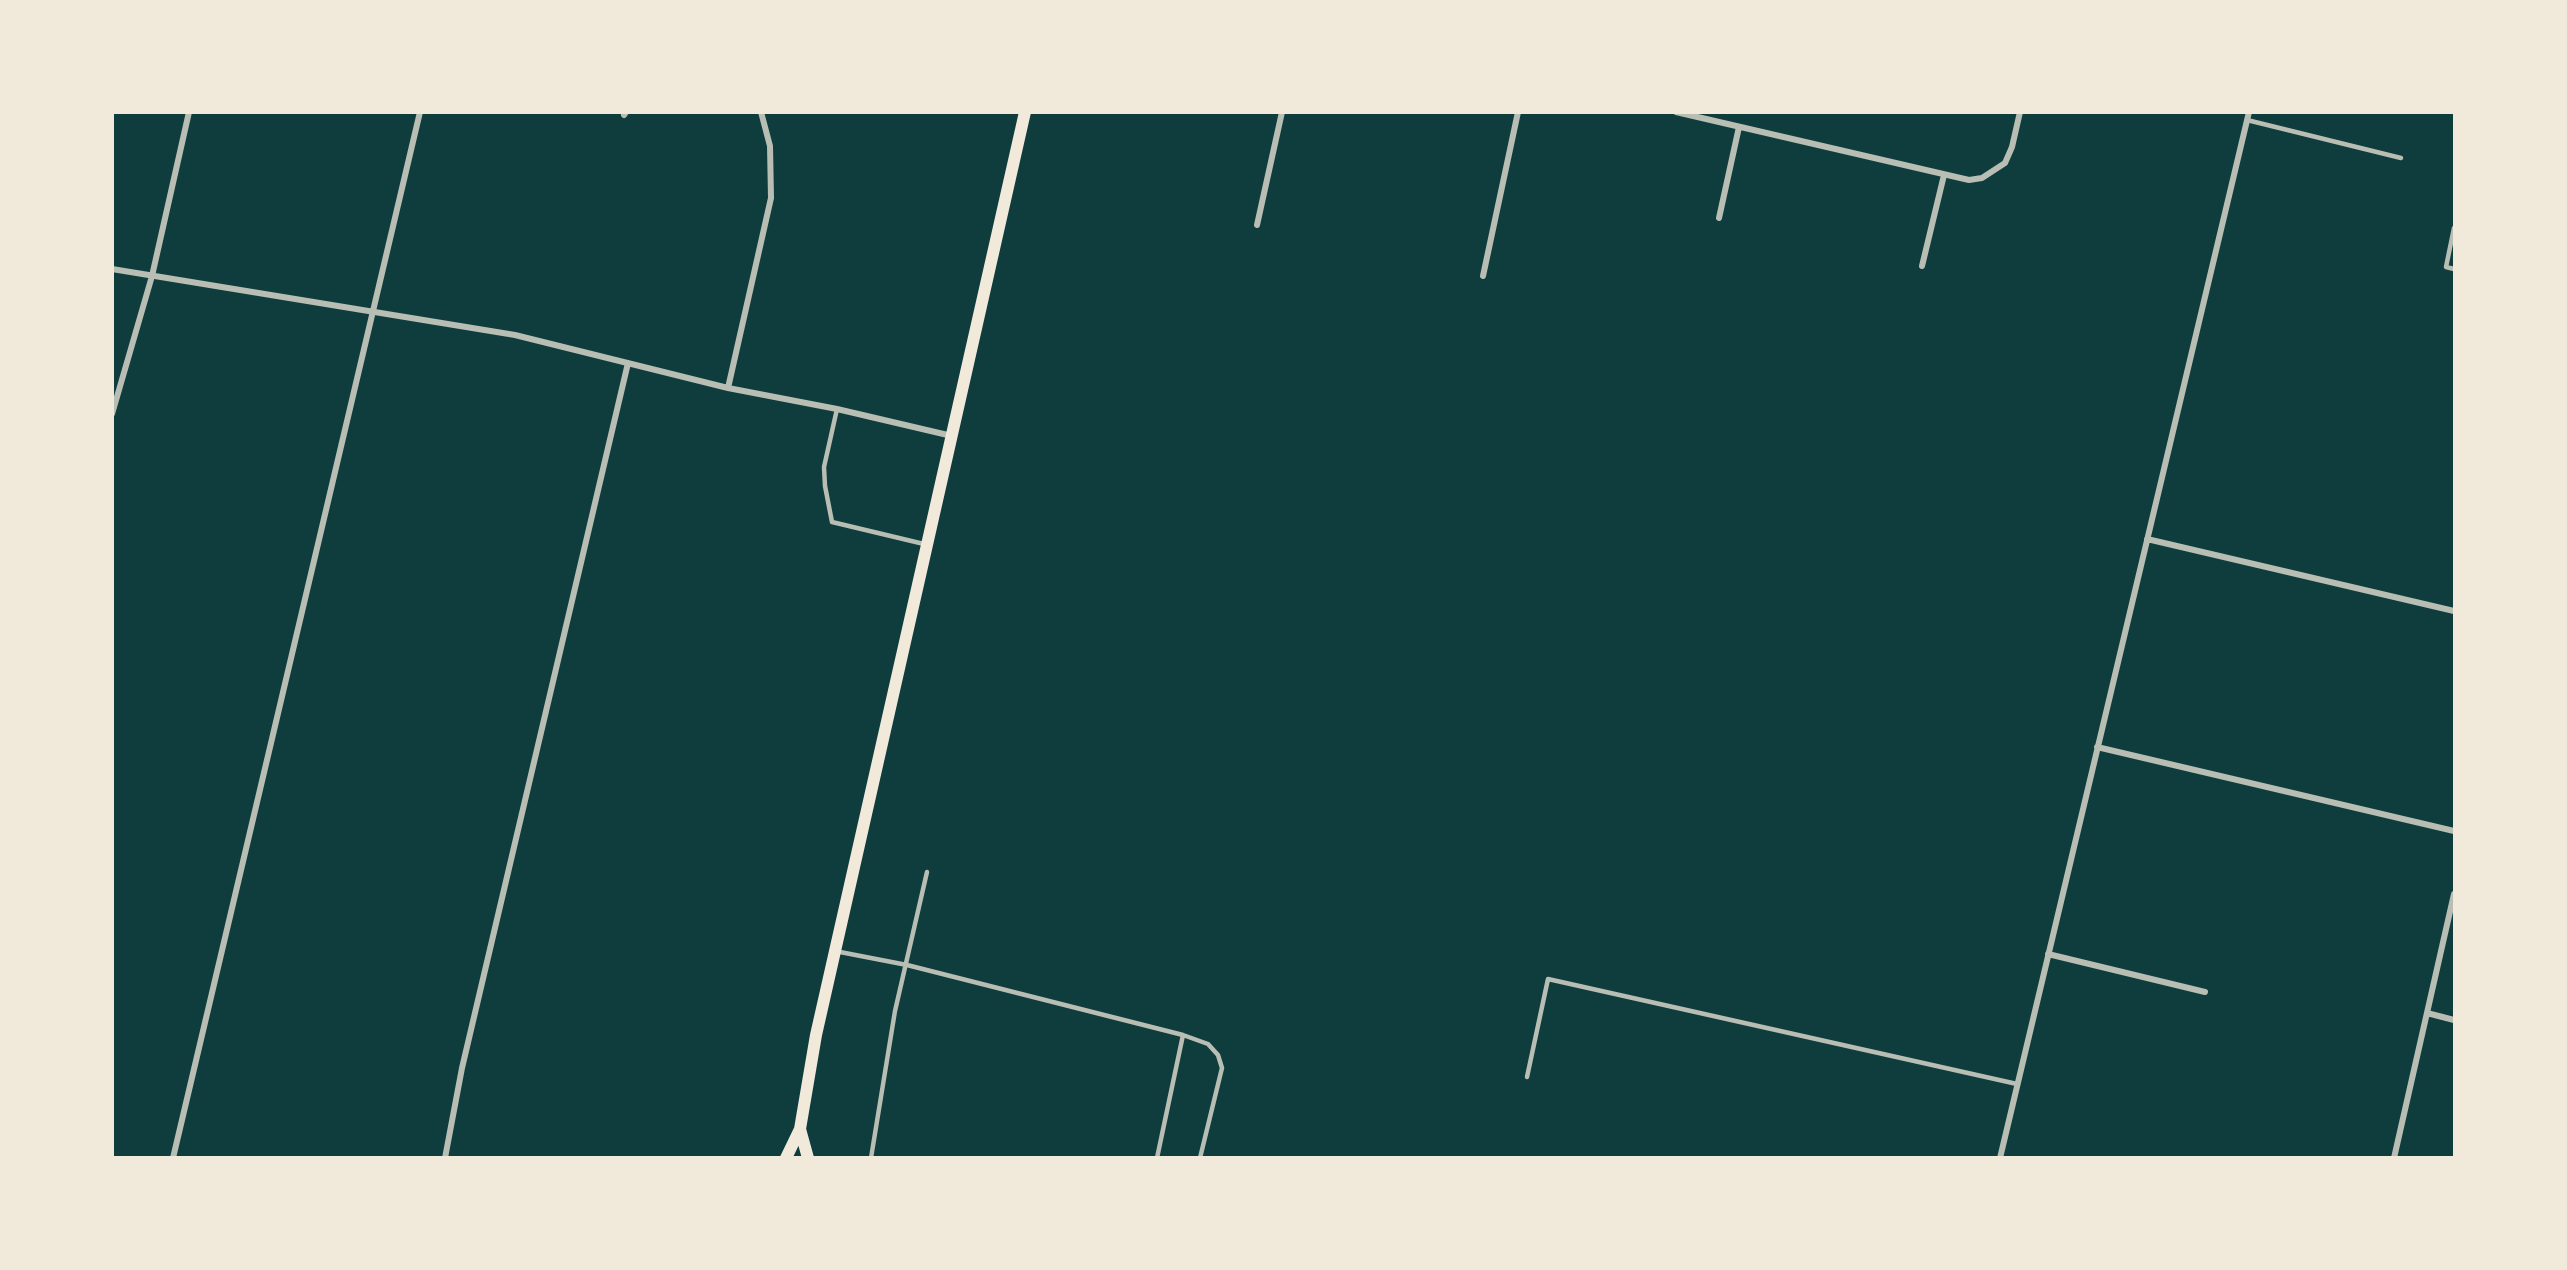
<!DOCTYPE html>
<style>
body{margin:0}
#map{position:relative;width:2567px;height:1270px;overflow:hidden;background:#0f3d3e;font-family:"PT Sans",sans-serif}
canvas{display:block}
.frame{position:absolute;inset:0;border:114px solid #f1e9da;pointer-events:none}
</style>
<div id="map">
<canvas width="2567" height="1270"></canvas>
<div class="frame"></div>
</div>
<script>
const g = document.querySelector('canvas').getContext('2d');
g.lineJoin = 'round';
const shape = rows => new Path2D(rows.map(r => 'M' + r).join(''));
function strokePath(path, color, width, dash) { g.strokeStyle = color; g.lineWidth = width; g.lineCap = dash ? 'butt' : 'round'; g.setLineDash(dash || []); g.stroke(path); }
strokePath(shape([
 [2247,120,2401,158],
 [2454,228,2446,267,2454,269],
 [837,409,824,467,825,486,832,522,924,544],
 [840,952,907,965,1183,1035,1208,1044,1218,1055,1222,1068,1200,1158],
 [1527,1077,1548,979,2017,1084],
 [871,1158,895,1011,927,872],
 [1157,1158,1183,1035]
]), '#b8beb3', 4.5);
strokePath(shape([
 [1676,112,1969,180,1982,178,2005,163,2012,147,2020,112],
 [624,115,626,112],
 [1719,218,1739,127],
 [1257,225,1282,112],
 [1922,266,1944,175],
 [112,269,515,335,728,388,837,409,952,436],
 [1483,276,1518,112],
 [728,388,771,198,770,146,761,112],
 [112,414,152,276,189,112],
 [2147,539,2454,611],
 [2097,747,2454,831],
 [2048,954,2205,992],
 [2427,1013,2454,1020],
 [173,1158,420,112],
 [445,1158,462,1068,628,363],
 [2000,1158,2249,112],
 [2394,1158,2454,894]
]), '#b8beb3', 6);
strokePath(shape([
 [800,1129,808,1158],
 [786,1158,800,1129,816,1035,1025,112]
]), '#f1e9da', 12);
</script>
